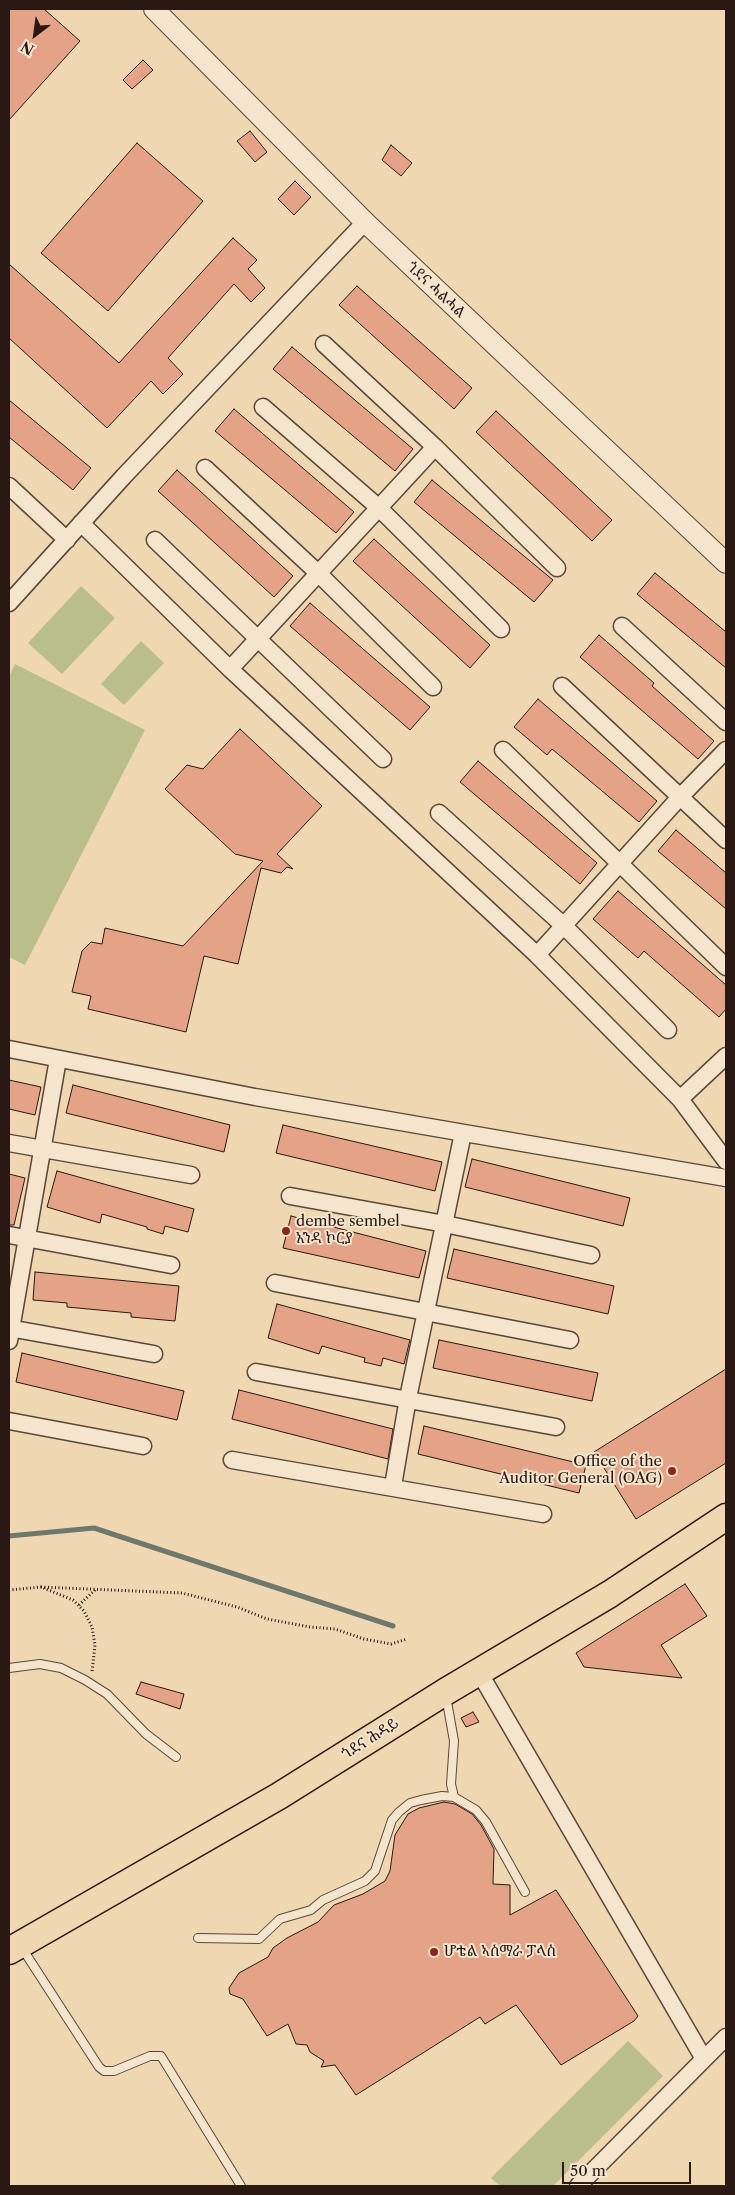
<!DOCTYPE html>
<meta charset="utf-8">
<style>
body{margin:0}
#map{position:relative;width:735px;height:2195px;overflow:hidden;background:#efd7b2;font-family:"Libre Caslon Text",serif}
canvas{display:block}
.frame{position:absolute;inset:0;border:10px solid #2a1812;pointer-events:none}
.north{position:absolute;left:10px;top:10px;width:50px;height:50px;-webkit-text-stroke:4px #f5e5cd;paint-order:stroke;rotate:210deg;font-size:14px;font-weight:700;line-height:20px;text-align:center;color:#2a1812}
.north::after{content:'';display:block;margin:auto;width:18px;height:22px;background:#2a1812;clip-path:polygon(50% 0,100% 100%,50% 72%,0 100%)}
.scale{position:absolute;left:562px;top:2162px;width:129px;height:22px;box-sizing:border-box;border:2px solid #2a1812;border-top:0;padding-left:6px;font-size:15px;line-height:18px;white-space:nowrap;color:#2a1812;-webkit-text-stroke:4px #f5e5cd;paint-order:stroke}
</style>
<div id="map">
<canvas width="735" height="2195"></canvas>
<div class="frame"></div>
<div class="north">N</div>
<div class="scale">50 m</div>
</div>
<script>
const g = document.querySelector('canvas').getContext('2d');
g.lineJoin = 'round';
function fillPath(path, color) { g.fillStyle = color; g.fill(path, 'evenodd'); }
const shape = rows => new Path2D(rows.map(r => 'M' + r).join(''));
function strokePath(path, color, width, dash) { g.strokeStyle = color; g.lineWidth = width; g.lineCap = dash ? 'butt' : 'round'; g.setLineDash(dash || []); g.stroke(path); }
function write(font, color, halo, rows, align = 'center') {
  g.font = font + ' "Libre Caslon Text","Noto Serif Ethiopic",serif'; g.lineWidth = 4; g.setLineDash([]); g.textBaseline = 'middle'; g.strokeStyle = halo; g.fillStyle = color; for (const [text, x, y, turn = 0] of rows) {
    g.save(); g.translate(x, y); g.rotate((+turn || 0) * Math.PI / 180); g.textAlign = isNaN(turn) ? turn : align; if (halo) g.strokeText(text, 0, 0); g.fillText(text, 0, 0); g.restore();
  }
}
fillPath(shape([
 [81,586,115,618,62,674,28,643],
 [141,641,164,663,124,705,101,684],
 [15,664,145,730,25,965,9,957,9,677],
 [628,2041,663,2076,553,2186,500,2186,491,2178]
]), '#b9be8c');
strokePath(shape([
 [9,1536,94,1528,393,1626]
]), '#6d796d', 5);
const building = shape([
 [9,9,44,9,80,41,9,120,9,9],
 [143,60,153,70,132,89,123,80,143,60],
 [250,131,267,152,255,162,237,141,250,131],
 [137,143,203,201,108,311,41,253,137,143],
 [391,145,412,163,401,176,382,160,391,145],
 [295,181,311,197,294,215,278,199,295,181],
 [233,238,257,260,248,269,265,288,251,302,234,284,168,358,183,374,163,394,151,381,107,428,9,338,9,264,119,363,233,238],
 [357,286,472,388,454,409,339,305,357,286],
 [292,347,413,449,395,471,273,369,292,347],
 [9,400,91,468,73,490,9,437,9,400],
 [234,409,354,512,336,533,215,431,234,409],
 [496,411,612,520,592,541,476,432,496,411],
 [177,470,293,576,274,597,158,491,177,470],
 [432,480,553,580,534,602,414,502,432,480],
 [374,539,490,645,470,668,353,561,374,539],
 [655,573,726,632,726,668,637,594,655,573],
 [310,603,430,707,410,730,290,626,310,603],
 [599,635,654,683,652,686,714,741,698,759,580,657,599,635],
 [538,699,657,801,639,822,552,749,547,755,514,727,538,699],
 [240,729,322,806,277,854,293,869,287,867,281,873,261,868,238,964,204,956,186,1032,88,1009,91,996,72,992,82,951,91,942,102,944,105,928,183,946,263,861,235,854,165,789,187,765,203,769,240,729],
 [478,761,597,863,580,884,460,782,478,761],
 [676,830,726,873,726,909,658,851,676,830],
 [618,891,726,985,726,1009,719,1017,644,951,638,958,593,919,618,891],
 [9,1080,41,1087,35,1115,9,1109,9,1080],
 [73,1085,230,1125,224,1152,66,1113,73,1085],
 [283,1125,442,1162,435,1191,276,1153,283,1125],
 [472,1159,630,1198,623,1226,465,1187,472,1159],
 [57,1171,194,1209,188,1232,165,1226,163,1234,147,1229,147,1227,102,1214,100,1223,47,1207,57,1171],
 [9,1174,25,1178,14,1225,9,1225,9,1174],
 [291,1216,426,1251,419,1278,283,1248,291,1216],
 [454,1249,614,1286,608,1314,447,1278,454,1249],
 [35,1272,179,1286,175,1321,131,1317,131,1313,67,1307,67,1303,33,1300,35,1272],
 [277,1304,410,1340,404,1364,383,1358,381,1366,364,1362,365,1358,322,1346,319,1354,268,1338,277,1304],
 [439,1340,598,1373,592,1401,433,1368,439,1340],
 [22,1353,184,1391,177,1420,16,1382,22,1353],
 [726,1369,726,1463,636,1519,594,1452,726,1369],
 [239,1390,393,1429,388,1459,232,1419,239,1390],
 [424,1426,586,1465,579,1493,418,1454,424,1426],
 [685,1584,707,1616,661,1645,682,1678,584,1667,576,1653,685,1584],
 [141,1682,184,1694,180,1709,136,1694,141,1682],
 [473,1712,479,1722,466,1727,461,1718,473,1712],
 [444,1802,455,1804,472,1814,481,1825,494,1849,493,1884,510,1885,510,1915,556,1890,638,2016,634,2021,561,2065,516,2005,485,2024,480,2017,356,2095,335,2065,321,2067,324,2061,310,2052,307,2045,296,2044,288,2024,267,2036,243,1999,230,1994,229,1988,239,1973,268,1957,273,1948,287,1938,318,1922,334,1905,363,1894,385,1881,390,1871,395,1835,408,1814,419,1808,444,1802]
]);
fillPath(building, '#e4a387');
strokePath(building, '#2a1812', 1);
const service = shape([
 [9,1668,40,1664,61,1668,85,1680,107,1694,146,1734,176,1757],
 [446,1696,454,1741,451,1784,454,1797,476,1810,486,1822,525,1892],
 [198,1938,259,1939,280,1919,311,1910,323,1900,365,1881,375,1871,392,1820,399,1812,410,1803,421,1800,442,1796,454,1797],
 [22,1948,99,2067,104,2071,114,2071,150,2056,161,2056,241,2186]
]);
const minor = shape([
 [324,344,435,447,557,568],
 [263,407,378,507,501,629],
 [205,468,318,573,433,687],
 [9,486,67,540],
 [81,523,230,669,537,955,680,1099,726,1161],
 [155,540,383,759],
 [9,603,124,476,365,222],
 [622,626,726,722],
 [230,669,435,447],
 [562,686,726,840],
 [503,750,726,967],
 [439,813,564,926,668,1030],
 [537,955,680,797,726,750],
 [9,1049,255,1097,726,1178],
 [680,1099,726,1056],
 [9,1143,191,1175],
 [290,1196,445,1224,591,1255],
 [9,1235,171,1265],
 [275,1283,570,1340],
 [9,1328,154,1354],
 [9,1341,58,1059],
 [256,1372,556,1427],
 [9,1421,143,1446],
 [232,1460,543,1514],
 [393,1486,408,1398,463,1133],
 [479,1672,704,2059],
 [578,2186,726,2037]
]);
const tertiary = shape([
 [154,9,365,222,726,563]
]);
const primary = shape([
 [9,1951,279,1796,445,1692,610,1594,726,1517]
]);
strokePath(service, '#5b483a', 10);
strokePath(minor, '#5b483a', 19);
strokePath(tertiary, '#5b483a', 22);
strokePath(primary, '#2a1812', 29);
strokePath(shape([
 [41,1587,182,1593,237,1607,267,1619,310,1627,335,1629,364,1639,391,1644,407,1639],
 [9,1590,41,1587,73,1600,84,1611,92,1627,95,1645,92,1672],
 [79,1605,96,1589]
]), '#2a1812', 3, [1, 2.5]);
strokePath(service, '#f5e5cd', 8);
strokePath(minor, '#f5e5cd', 16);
strokePath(tertiary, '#f5e5cd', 20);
strokePath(primary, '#efd7b2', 26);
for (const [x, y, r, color] of [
 [286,1231,5,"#8f2418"],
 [672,1471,5,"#8f2418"],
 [434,1952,5,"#8f2418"]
]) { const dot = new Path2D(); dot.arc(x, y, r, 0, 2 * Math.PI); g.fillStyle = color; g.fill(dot); strokePath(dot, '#f5e5cd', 2); }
write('15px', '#2a1812', '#f5e5cd', [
 ["ጎደና ሓልሓል",436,290,43],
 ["ጎደና ሕዳይ",370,1739,-32]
]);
write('15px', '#2a1812', '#f5e5cd', [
 ["dembe sembel",296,1222],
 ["አንዳ ኮርያ",296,1239],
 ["Office of the",662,1462,"right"],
 ["Auditor General (OAG)",662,1479,"right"],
 ["ሆቴል ኣስማራ ፓላስ",444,1952]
], 'left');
</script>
